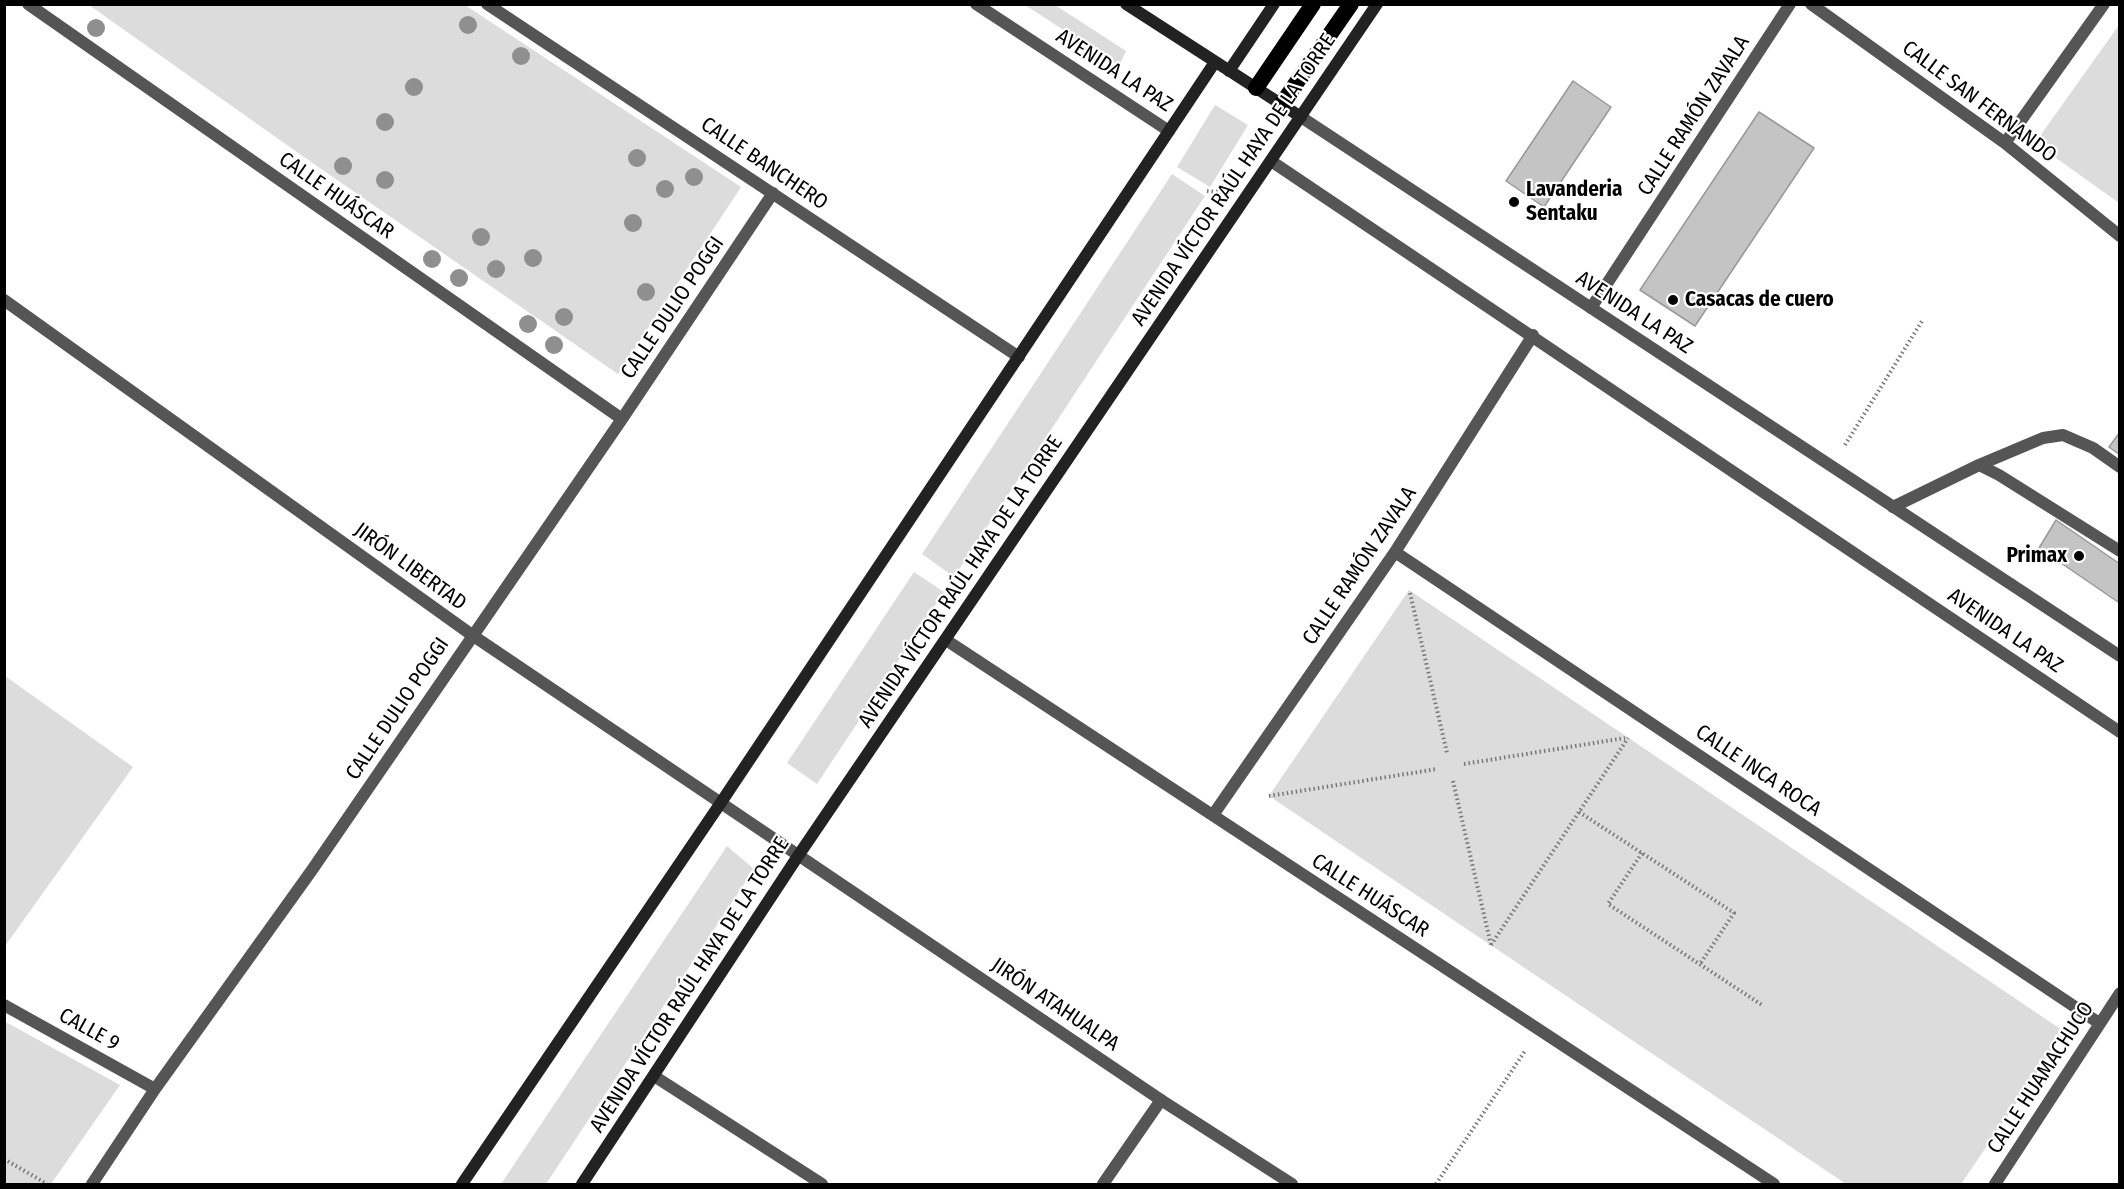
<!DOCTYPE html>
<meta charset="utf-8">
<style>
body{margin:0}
#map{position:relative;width:2124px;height:1189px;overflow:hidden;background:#fff;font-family:"Fira Sans Condensed",sans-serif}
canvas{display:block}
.frame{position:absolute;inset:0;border:6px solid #000;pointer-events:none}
</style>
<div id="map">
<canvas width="2124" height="1189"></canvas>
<div class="frame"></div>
</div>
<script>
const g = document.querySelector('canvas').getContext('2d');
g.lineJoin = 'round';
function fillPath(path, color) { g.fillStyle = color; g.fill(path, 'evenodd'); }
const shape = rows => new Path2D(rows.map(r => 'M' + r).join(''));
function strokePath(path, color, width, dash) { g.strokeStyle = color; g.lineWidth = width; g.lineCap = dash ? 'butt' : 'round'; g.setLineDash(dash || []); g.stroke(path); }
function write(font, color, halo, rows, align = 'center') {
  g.font = font + ' "Fira Sans Condensed",sans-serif'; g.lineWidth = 4.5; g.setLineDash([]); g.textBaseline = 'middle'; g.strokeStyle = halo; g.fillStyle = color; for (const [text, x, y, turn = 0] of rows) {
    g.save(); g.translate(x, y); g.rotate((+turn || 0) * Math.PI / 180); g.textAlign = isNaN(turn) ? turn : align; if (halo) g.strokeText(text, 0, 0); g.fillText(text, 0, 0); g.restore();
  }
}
fillPath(shape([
 [89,5,465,5,741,187,618,374,301,155],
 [1025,5,1055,5,1126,51,1119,66],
 [2119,25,2119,203,2035,143],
 [1215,105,1248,125,1210,187,1177,167],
 [1172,174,1205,196,954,577,922,554],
 [914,572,944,592,817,784,787,763],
 [1409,590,2065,1032,1961,1184,1846,1184,1269,796],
 [5,676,133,767,5,946],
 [727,846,754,869,546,1184,501,1184],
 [4,1021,120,1085,51,1184,5,1184]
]), '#dcdcdc');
const building = shape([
 [1573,81,1611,107,1544,207,1506,181,1573,81],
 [1759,112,1814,148,1695,326,1640,290,1759,112],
 [2120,432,2120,455,2109,447,2120,432],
 [2056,520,2120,564,2120,600,2118,602,2039,548,2056,520]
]);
fillPath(building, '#c4c4c4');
strokePath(building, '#999', 1.5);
strokePath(shape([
 [1207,191,1218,192],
 [1845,445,1922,321],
 [1410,593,1447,753],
 [1464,764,1625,738],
 [1453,781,1491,945],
 [1269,796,1437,769],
 [1579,812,1734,913,1700,964],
 [1642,853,1608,904,1762,1005],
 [1491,945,1628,738],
 [4,1159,47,1184],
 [1436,1184,1525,1051]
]), '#777', 4, [1.5, 3]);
strokePath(shape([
 [1979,465,2043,438,2063,435,2093,448,2120,467],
 [1893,507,1979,465,1999,475,2120,551],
 [654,1076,822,1184]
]), '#555', 12);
strokePath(shape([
 [28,4,622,419],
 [487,4,1019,357],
 [976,4,1169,131],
 [1811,4,2005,143,2120,236],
 [2005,143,2104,4],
 [1271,161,2120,732],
 [1591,308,1790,4],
 [1395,552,2099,1023],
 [946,640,1774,1184],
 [1213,815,1395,552,1533,335],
 [4,1005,155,1089],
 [92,1184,155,1089,312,870,622,419,773,193],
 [1103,1184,1161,1100],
 [1995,1184,2120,993]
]), '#555', 12);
strokePath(shape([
 [1301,117,2120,656],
 [4,300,472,635,1161,1100,1292,1184]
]), '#555', 12);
strokePath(shape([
 [1126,4,1301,117],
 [1229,71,1274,4],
 [462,1184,720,804,1215,62],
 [582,1184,798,856,1377,4]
]), '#222', 12);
strokePath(shape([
 [1256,88,1313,4],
 [1281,105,1351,4]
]), '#000', 16);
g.fillStyle = '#8f8f8f';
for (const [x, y] of [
 [468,25],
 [96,28],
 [521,56],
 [414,87],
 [385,122],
 [637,158],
 [343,166],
 [694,177],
 [385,180],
 [665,189],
 [633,223],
 [481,237],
 [533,258],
 [432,259],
 [496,269],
 [459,278],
 [646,292],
 [564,317],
 [528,324],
 [554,345]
]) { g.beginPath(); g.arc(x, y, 9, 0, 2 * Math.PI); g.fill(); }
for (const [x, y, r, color] of [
 [1514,202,6,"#000"],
 [1673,300,6,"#000"],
 [2079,556,6,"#000"]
]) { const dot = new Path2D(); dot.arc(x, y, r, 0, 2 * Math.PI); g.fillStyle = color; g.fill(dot); strokePath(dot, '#fff', 2); }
write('21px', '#000', '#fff', [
 ["AVENIDA LA PAZ",1114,71,33],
 ["CALLE SAN FERNANDO",1979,102,37],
 ["CALLE RAMÓN ZAVALA",1694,116,-57],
 ["CALLE BANCHERO",764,164,34],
 ["AVENIDA VÍCTOR RAÚL HAYA DE LA TORRE",1234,180,-56],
 ["CALLE HUÁSCAR",336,196,35],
 ["CALLE DULIO POGGI",673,308,-56],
 ["AVENIDA LA PAZ",1634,313,33],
 ["CALLE RAMÓN ZAVALA",1360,566,-56],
 ["JIRÓN LIBERTAD",410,567,36],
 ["AVENIDA VÍCTOR RAÚL HAYA DE LA TORRE",961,582,-56],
 ["AVENIDA LA PAZ",2005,631,34],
 ["CALLE DULIO POGGI",398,709,-56],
 ["CALLE INCA ROCA",1758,771,34],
 ["CALLE HUÁSCAR",1370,896,33],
 ["AVENIDA VÍCTOR RAÚL HAYA DE LA TORRE",690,985,-57],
 ["JIRÓN ATAHUALPA",1055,1005,34],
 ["CALLE 9",89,1030,29],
 ["CALLE HUAMACHUCO",2041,1078,-57]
]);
write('bold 21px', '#000', '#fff', [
 ["Lavanderia",1526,190],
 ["Sentaku",1526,214],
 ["Casacas de cuero",1685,300],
 ["Primax",2067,556,"right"]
], 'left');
</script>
